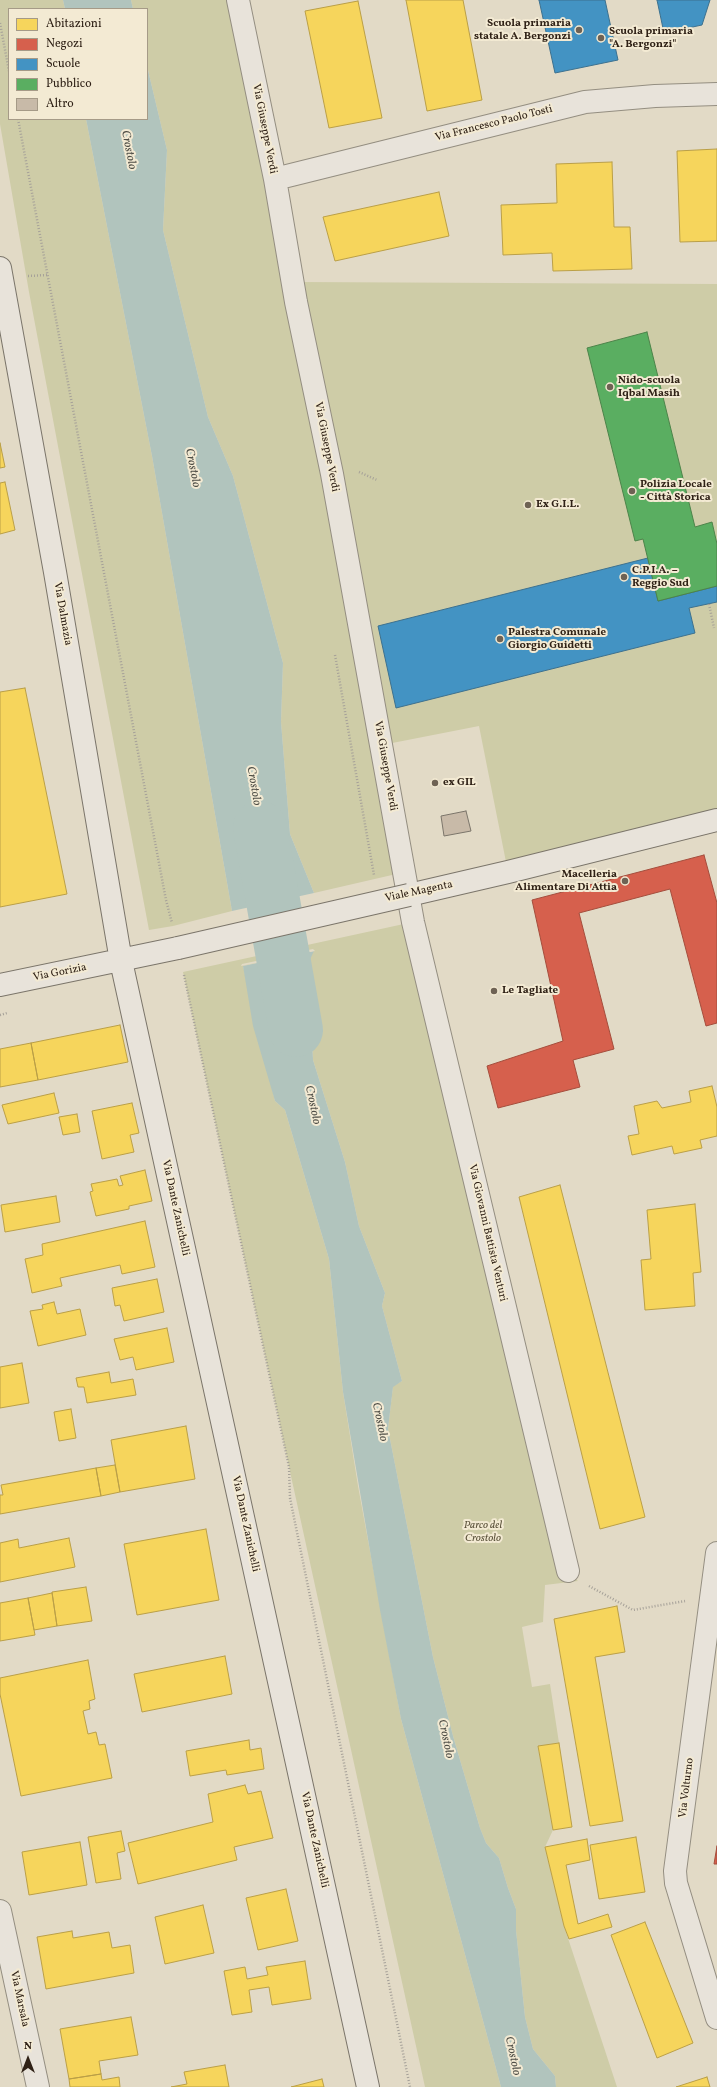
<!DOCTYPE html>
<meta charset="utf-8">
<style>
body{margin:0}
#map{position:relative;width:717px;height:2087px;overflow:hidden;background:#e2dac6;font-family:Vollkorn,serif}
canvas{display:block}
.legend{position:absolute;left:8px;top:8px;width:140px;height:112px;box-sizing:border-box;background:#f3ead3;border:1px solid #a59a87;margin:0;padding:5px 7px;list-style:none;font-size:12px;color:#2f2116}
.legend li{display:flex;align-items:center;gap:8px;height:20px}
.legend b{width:20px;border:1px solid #a59a87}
.north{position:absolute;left:8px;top:2039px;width:40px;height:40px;-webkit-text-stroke:3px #f3ead3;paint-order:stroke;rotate:0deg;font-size:11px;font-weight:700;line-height:16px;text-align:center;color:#2f2116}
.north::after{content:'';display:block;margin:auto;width:14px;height:18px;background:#2f2116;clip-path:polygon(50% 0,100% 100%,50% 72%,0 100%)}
</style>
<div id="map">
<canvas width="717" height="2087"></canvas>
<ul class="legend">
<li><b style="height:11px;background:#f6d55c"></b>Abitazioni</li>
<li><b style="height:11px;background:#d6604d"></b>Negozi</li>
<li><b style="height:11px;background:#4393c3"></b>Scuole</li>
<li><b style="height:11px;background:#5aae61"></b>Pubblico</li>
<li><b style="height:11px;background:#c8baa8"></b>Altro</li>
</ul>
<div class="north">N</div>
</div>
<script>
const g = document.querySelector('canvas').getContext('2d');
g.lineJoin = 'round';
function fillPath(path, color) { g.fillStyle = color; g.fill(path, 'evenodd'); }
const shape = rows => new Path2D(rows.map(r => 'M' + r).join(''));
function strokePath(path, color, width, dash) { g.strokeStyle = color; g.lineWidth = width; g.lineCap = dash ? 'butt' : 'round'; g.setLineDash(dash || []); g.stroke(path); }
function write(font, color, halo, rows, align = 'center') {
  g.font = font + ' Vollkorn,serif'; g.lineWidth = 4; g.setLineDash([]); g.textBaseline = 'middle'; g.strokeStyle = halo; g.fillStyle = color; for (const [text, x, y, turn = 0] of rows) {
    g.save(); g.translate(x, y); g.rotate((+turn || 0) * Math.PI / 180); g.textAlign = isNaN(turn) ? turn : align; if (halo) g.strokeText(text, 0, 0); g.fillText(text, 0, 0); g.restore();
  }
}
fillPath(shape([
 [0,0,63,0,65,9,9,9,9,119,86,119,152,456,232,911,173,926,149,930,29,292,0,124],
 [131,0,238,0,297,282,717,284,717,820,508,872,479,726,382,745,405,872,314,893,290,834,281,722,283,663,233,476,208,417,163,230,167,150,147,66,147,9,133,9],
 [413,922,568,1571,578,1581,545,1585,543,1622,522,1627,532,1687,550,1684,559,1743,538,1747,553,1830,545,1847,564,1926,617,2087,556,2087,555,2076,533,2049,525,2017,516,1930,516,1909,508,1888,499,1858,486,1843,480,1828,453,1736,433,1657,388,1429,393,1386,402,1381,382,1306,385,1293,359,1226,345,1162,313,1060,312,1038,300,993,304,972,313,951,243,966,275,1101,285,1110,329,1259,343,1392,358,1486,401,1719,501,2087,425,2087,289,1467,183,972]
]), '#cecca7');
fillPath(shape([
 [63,0,131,0,133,9,65,9],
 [147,66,167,150,163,230,208,417,233,476,283,663,281,722,290,834,314,893,232,911,152,456,86,119,147,119],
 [314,951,304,972,300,993,312,1038,313,1060,345,1162,359,1226,385,1293,382,1306,402,1381,393,1387,388,1429,433,1657,453,1736,480,1828,486,1843,499,1858,508,1888,516,1909,516,1930,525,2017,533,2049,555,2076,556,2087,501,2087,401,1719,380,1610,343,1392,329,1259,285,1110,275,1101,253,1026,243,966]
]), '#b1c4bd');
fillPath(shape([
 [313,949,315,951,241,966,242,964]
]), '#e2dac6');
const homes = shape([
 [406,0,463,0,482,100,427,111,406,0],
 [358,1,382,118,329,128,305,11,358,1],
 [717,149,717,241,680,242,677,151,717,149],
 [612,162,614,227,630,227,632,269,553,271,552,253,503,255,501,205,557,203,556,164,612,162],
 [439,192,449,236,335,261,323,217,439,192],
 [0,443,5,467,0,468,0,443],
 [5,482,15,530,0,534,0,483,5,482],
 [25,688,67,894,0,907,0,692,25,688],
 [120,1025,128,1062,38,1080,31,1043,120,1025],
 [31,1043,38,1080,0,1087,0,1049,31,1043],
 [712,1086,717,1107,717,1136,700,1140,702,1148,674,1154,672,1146,632,1155,628,1136,639,1134,634,1106,657,1101,662,1108,691,1102,689,1091,712,1086],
 [54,1093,59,1113,8,1124,2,1105,54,1093],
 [132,1103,139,1133,130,1135,134,1152,102,1159,92,1111,132,1103],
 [77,1114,80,1132,63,1135,59,1117,77,1114],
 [145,1170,152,1201,129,1206,129,1209,96,1216,90,1192,93,1191,91,1184,117,1179,119,1186,123,1185,120,1176,145,1170],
 [560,1185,645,1517,600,1529,519,1197,560,1185],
 [56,1196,60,1222,5,1232,1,1205,56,1196],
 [695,1204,701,1272,693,1273,695,1306,645,1310,641,1260,651,1259,647,1210,695,1204],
 [145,1221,155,1267,122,1274,120,1265,60,1278,62,1286,32,1293,25,1259,43,1255,42,1244,145,1221],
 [157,1279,164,1312,124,1321,120,1305,115,1306,112,1288,157,1279],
 [54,1302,57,1314,80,1309,86,1335,38,1346,30,1311,43,1309,42,1305,54,1302],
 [167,1328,174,1362,136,1370,133,1357,120,1360,114,1339,167,1328],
 [22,1363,29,1403,0,1408,0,1367,22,1363],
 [109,1372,111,1383,133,1379,136,1395,87,1403,84,1387,78,1387,76,1378,109,1372],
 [71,1409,76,1438,59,1441,54,1412,71,1409],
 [186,1426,195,1479,120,1492,111,1440,186,1426],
 [115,1465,120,1492,101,1496,96,1468,115,1465],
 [96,1468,101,1496,0,1514,0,1495,3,1495,1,1485,96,1468],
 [206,1529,219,1600,137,1615,124,1544,206,1529],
 [69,1538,75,1567,0,1582,0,1543,18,1539,19,1548,69,1538],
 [86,1587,92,1621,57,1626,52,1592,86,1587],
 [52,1593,57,1626,34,1630,28,1598,52,1593],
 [28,1598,35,1635,0,1641,0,1603,28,1598],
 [617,1606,625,1652,595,1657,623,1821,590,1826,554,1619,617,1606],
 [225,1656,232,1694,142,1712,134,1674,225,1656],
 [88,1660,95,1699,89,1701,90,1709,83,1711,88,1734,96,1732,99,1745,105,1744,112,1778,21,1796,0,1694,0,1678,88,1660],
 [249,1740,250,1750,261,1748,264,1769,227,1775,226,1770,190,1776,186,1751,249,1740],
 [559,1743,572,1827,553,1830,538,1746,559,1743],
 [245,1785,248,1794,261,1791,273,1838,234,1847,237,1860,138,1884,128,1843,213,1822,208,1794,245,1785],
 [121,1831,125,1851,117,1853,121,1879,96,1883,88,1837,121,1831],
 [636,1837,645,1892,599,1899,590,1845,636,1837],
 [587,1839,590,1860,566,1865,578,1924,608,1914,612,1927,569,1939,564,1926,545,1847,587,1839],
 [80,1842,87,1885,29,1895,22,1852,80,1842],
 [286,1889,298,1941,258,1950,246,1898,286,1889],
 [203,1905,214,1953,165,1964,155,1917,203,1905],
 [645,1922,693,2043,657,2058,611,1935,645,1922],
 [72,1931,73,1938,109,1932,112,1948,130,1945,134,1973,46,1989,37,1937,72,1931],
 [305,1961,311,1999,272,2005,269,1987,249,1990,252,2012,232,2015,224,1971,245,1967,247,1979,268,1975,266,1967,305,1961],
 [131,2017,138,2055,99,2061,101,2074,69,2079,60,2029,131,2017],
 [225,2065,229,2087,171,2087,187,2084,184,2072,225,2065],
 [101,2074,102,2080,119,2077,120,2087,70,2087,69,2079,101,2074],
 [707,2077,710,2087,676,2087,707,2077],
 [322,2079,324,2087,291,2087,322,2079]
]);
fillPath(homes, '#f6d55c');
strokePath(homes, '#ba9f47', 1);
const shops = shape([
 [704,855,717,903,717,1023,706,1026,670,889,579,913,614,1049,573,1060,580,1087,498,1108,487,1066,563,1041,532,900,704,855],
 [717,1846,717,1864,714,1864,717,1846]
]);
fillPath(shops, '#d6604d');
strokePath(shops, '#a44d3c', 1);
const schools = shape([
 [539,0,605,0,618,60,555,73,539,0],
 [657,0,710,0,702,25,664,33,657,0],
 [648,558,658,601,717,586,717,602,689,608,695,633,396,708,378,626,648,558]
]);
fillPath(schools, '#4393c3');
strokePath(schools, '#3d718f', 1);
const public = shape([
 [647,332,695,527,712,522,717,544,717,586,658,601,643,539,635,541,587,348,647,332]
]);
fillPath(public, '#5aae61');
strokePath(public, '#4d844a', 1);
strokePath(shape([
 [260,828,296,1030]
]), '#b1c4bd', 54);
const building = shape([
 [466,811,471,831,444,836,441,816,466,811]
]);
fillPath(building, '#c8baa8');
strokePath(building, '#7b756a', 1);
const street = shape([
 [238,0,275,179,296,302,332,474,413,922,568,1571],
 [275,179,585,102,655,96,717,94],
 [717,1553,675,1871,676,1883,717,2018],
 [0,1911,38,2087]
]);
const secondary = shape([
 [0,268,55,572,121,961,368,2087],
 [409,895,508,872,717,820],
 [0,985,178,948]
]);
strokePath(street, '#948e81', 24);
strokePath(secondary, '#7b756a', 24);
strokePath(shape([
 [0,23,9,71],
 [18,119,166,900,172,923],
 [28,276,47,275],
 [359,472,377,480],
 [709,604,714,628],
 [335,655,374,875],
 [184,975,289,1467,290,1498,410,2087],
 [0,1015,7,1013],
 [589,1586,633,1610,685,1601]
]), '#a6a199', 2.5, [1, 2]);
strokePath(street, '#e8e3da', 22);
strokePath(secondary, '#e8e3da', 22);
const secondaryBridge = shape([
 [178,948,409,895]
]);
strokePath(secondaryBridge, '#7b756a', 24, []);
strokePath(secondaryBridge, '#e8e3da', 22);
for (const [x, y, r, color] of [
 [579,30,4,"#6e6254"],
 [601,38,4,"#6e6254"],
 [610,387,4,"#6e6254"],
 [632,491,4,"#6e6254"],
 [528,505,4,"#6e6254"],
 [624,577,4,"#6e6254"],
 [500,639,4,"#6e6254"],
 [435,783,4,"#6e6254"],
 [625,881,4,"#6e6254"],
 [494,991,4,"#6e6254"]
]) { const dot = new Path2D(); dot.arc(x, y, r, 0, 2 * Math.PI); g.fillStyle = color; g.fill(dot); strokePath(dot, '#f3ead3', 1.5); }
write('bold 11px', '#2f2116', '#f3ead3', [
 ["Scuola primaria",571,24,"right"],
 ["statale A. Bergonzi",571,37,"right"],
 ["Scuola primaria",609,32],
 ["\"A. Bergonzi\"",609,45],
 ["Nido-scuola",618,381],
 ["Iqbal Masih",618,394],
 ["Polizia Locale",640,485],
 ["- Città Storica",640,498],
 ["Ex G.I.L.",536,505],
 ["C.P.I.A. –",632,571],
 ["Reggio Sud",632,584],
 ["Palestra Comunale",508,633],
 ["Giorgio Guidetti",508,646],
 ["ex GIL",443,783],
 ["Macelleria",617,875,"right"],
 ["Alimentare Di Attia",617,888,"right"],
 ["Le Tagliate",502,991]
], 'left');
write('11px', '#2f2116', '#f3ead3', [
 ["Via Francesco Paolo Tosti",494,124,-14],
 ["Via Giuseppe Verdi",264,129,79],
 ["Via Giuseppe Verdi",326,447,79],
 ["Via Dalmazia",62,614,80],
 ["Via Giuseppe Verdi",385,766,80],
 ["Viale Magenta",419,892,-12],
 ["Via Gorizia",60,973,-11],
 ["Via Dante Zanichelli",175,1208,78],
 ["Via Giovanni Battista Venturi",487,1233,77],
 ["Via Dante Zanichelli",245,1524,78],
 ["Via Volturno",687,1788,-83],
 ["Via Dante Zanichelli",314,1840,78],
 ["Via Marsala",19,1999,78]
]);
write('italic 11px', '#5a513a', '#f3ead3', [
 ["Parco del",483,1526],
 ["Crostolo",483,1539]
]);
write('italic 12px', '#504f47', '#f3ead3', [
 ["Crostolo",128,150,79],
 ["Crostolo",192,468,79],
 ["Crostolo",253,786,80],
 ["Crostolo",312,1105,78],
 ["Crostolo",379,1422,78],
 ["Crostolo",445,1739,78],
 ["Crostolo",512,2056,78]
]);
</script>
